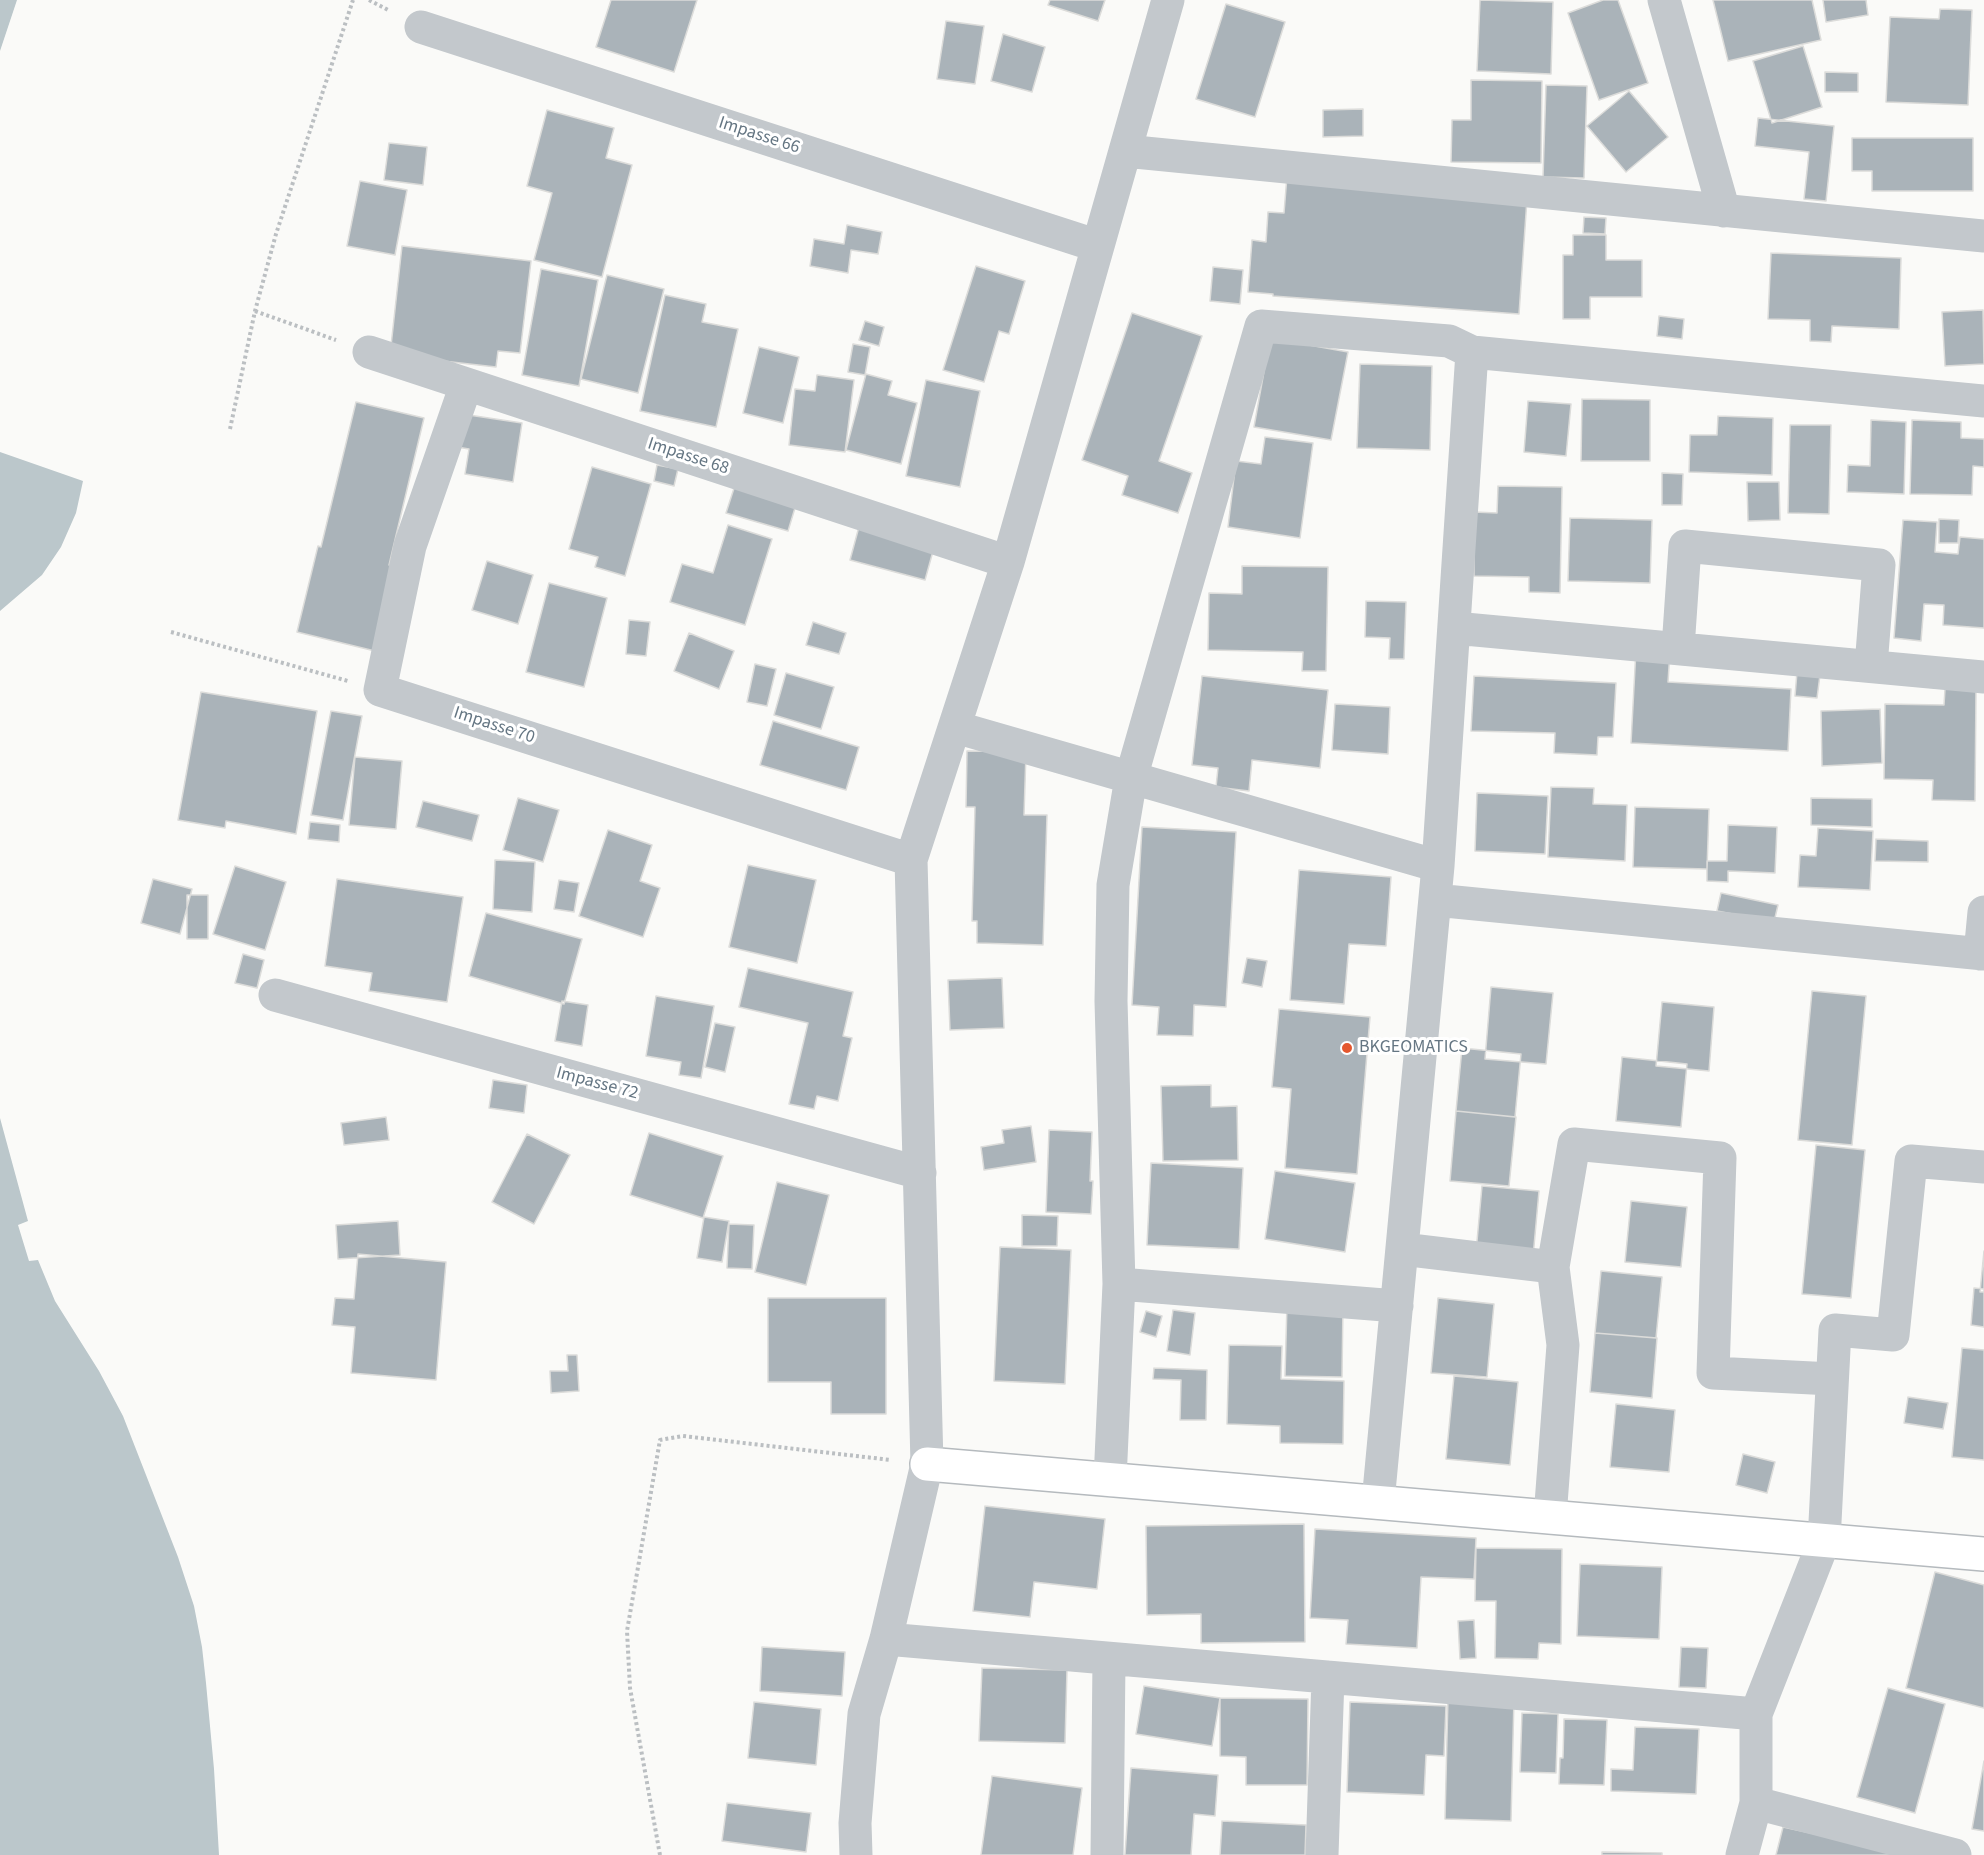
<!DOCTYPE html>
<style>
body{margin:0}
canvas{display:block;background:#fafaf8}
</style>
<canvas width="1984" height="1855"></canvas>
<script>
const g = document.querySelector('canvas').getContext('2d');
g.lineJoin = 'round';
function fillPath(path, color) { g.fillStyle = color; g.fill(path, 'evenodd'); }
const shape = rows => new Path2D(rows.map(r => 'M' + r).join(''));
function strokePath(path, color, width, dash) { g.strokeStyle = color; g.lineWidth = width; g.lineCap = dash ? 'butt' : 'round'; g.setLineDash(dash || []); g.stroke(path); }
function write(font, color, halo, rows, align = 'center') {
  g.font = font + ' "Source Sans 3",sans-serif'; g.lineWidth = 6; g.setLineDash([]); g.textBaseline = 'middle'; g.strokeStyle = halo; g.fillStyle = color; for (const [text, x, y, turn = 0] of rows) {
    g.save(); g.translate(x, y); g.rotate((+turn || 0) * Math.PI / 180); g.textAlign = isNaN(turn) ? turn : align; if (halo) g.strokeText(text, 0, 0); g.fillText(text, 0, 0); g.restore();
  }
}
fillPath(shape([
 [0,0,17,0,0,51],
 [0,452,83,481,76,513,61,547,42,575,0,611],
 [0,1118,28,1221,18,1225,29,1261,38,1260,55,1301,99,1371,123,1416,178,1557,194,1606,202,1647,206,1683,214,1769,219,1855,0,1855]
]), '#bbc7cb');
const building = shape([
 [611,0,697,0,674,72,596,47,611,0],
 [1050,0,1105,0,1098,21,1048,5,1050,0],
 [1480,0,1553,2,1551,74,1477,71,1480,0],
 [1603,0,1618,0,1648,83,1599,100,1568,13,1603,0],
 [1713,0,1812,0,1821,40,1728,61,1713,0],
 [1823,0,1866,0,1868,15,1826,22,1823,0],
 [1226,4,1285,22,1255,117,1196,99,1226,4],
 [1940,9,1972,10,1968,105,1886,102,1890,17,1939,19,1940,9],
 [946,21,984,26,975,84,937,79,946,21],
 [1003,34,1045,47,1032,92,991,81,1003,34],
 [1803,46,1822,107,1772,123,1753,61,1803,46],
 [1825,72,1858,73,1858,92,1825,92,1825,72],
 [1471,80,1542,81,1541,163,1451,162,1452,120,1471,120,1471,80],
 [1546,85,1587,86,1584,178,1543,177,1546,85],
 [1629,91,1668,137,1626,172,1587,126,1629,91],
 [1363,109,1363,136,1323,137,1323,110,1363,109],
 [547,110,614,128,606,158,632,165,602,277,534,260,552,193,527,186,547,110],
 [1758,118,1834,126,1826,201,1804,199,1809,152,1755,146,1758,118],
 [1852,138,1973,138,1973,191,1872,191,1872,171,1852,171,1852,138],
 [389,143,427,147,423,185,384,180,389,143],
 [1287,176,1527,199,1519,314,1273,296,1273,294,1248,292,1252,240,1266,242,1268,212,1284,213,1287,176],
 [360,181,407,190,395,255,347,246,360,181],
 [1584,217,1606,218,1605,234,1583,233,1584,217],
 [847,225,882,232,878,254,851,250,848,273,810,266,814,239,844,244,847,225],
 [1573,235,1606,235,1606,260,1642,260,1642,297,1590,297,1590,319,1563,319,1563,255,1573,255,1573,235],
 [402,246,531,261,520,353,498,351,496,367,390,355,402,246],
 [1771,253,1901,258,1899,329,1832,326,1831,342,1810,341,1810,320,1768,319,1771,253],
 [976,266,1025,281,1009,334,999,331,984,382,943,370,976,266],
 [1213,267,1243,270,1240,304,1210,301,1213,267],
 [541,269,598,280,579,386,522,375,541,269],
 [607,275,664,289,638,393,581,379,607,275],
 [665,295,706,304,702,322,738,329,716,427,640,411,665,295],
 [1983,310,1984,364,1945,366,1942,312,1983,310],
 [1132,313,1202,336,1159,461,1192,473,1178,513,1122,495,1128,476,1082,460,1132,313],
 [1659,316,1684,319,1682,339,1657,336,1659,316],
 [865,321,884,327,879,346,859,340,865,321],
 [1270,338,1348,352,1331,440,1254,427,1270,338],
 [853,344,870,347,865,375,848,372,853,344],
 [759,347,799,357,783,423,743,413,759,347],
 [1360,364,1432,366,1430,450,1357,448,1360,364],
 [866,374,892,381,888,395,917,403,901,464,846,450,866,374],
 [817,375,854,380,845,452,789,445,795,389,815,391,817,375],
 [926,380,980,391,960,487,906,476,926,380],
 [1582,399,1650,400,1650,461,1581,461,1582,399],
 [1528,401,1571,404,1566,456,1524,452,1528,401],
 [356,402,424,418,389,565,399,568,379,652,297,632,318,546,321,547,356,402],
 [462,414,522,423,513,482,465,474,469,449,457,447,462,414],
 [1718,416,1773,418,1772,475,1689,472,1690,435,1717,435,1718,416],
 [1871,420,1906,422,1904,494,1847,492,1848,465,1870,466,1871,420],
 [1912,420,1961,422,1961,438,1984,439,1984,467,1973,466,1972,495,1910,494,1912,420],
 [1790,425,1831,425,1829,514,1788,513,1790,425],
 [1265,437,1313,443,1300,538,1228,527,1236,461,1261,464,1265,437],
 [657,465,678,469,674,486,654,481,657,465],
 [592,467,651,484,625,576,595,567,598,557,569,549,592,467],
 [1662,473,1683,474,1682,505,1662,505,1662,473],
 [737,479,798,498,788,531,726,513,737,479],
 [1747,482,1779,482,1780,520,1748,521,1747,482],
 [1498,486,1562,487,1560,593,1529,592,1529,577,1474,576,1474,512,1497,513,1498,486],
 [1570,518,1652,520,1650,583,1568,581,1570,518],
 [1939,519,1959,520,1958,543,1939,543,1939,519],
 [1903,520,1937,522,1935,552,1958,554,1960,537,1984,539,1984,628,1943,625,1944,605,1924,604,1921,641,1894,638,1903,520],
 [860,523,935,544,925,580,850,560,860,523],
 [728,525,772,539,745,625,670,602,682,564,713,573,728,525],
 [487,561,533,575,518,624,472,610,487,561],
 [1242,566,1328,567,1326,671,1302,671,1303,652,1208,650,1209,593,1242,594,1242,566],
 [549,583,607,598,584,687,526,672,549,583],
 [1366,601,1406,602,1404,659,1389,659,1390,638,1365,637,1366,601],
 [629,620,650,622,646,656,626,654,629,620],
 [813,622,846,633,839,654,806,645,813,622],
 [689,633,734,651,719,689,674,671,689,633],
 [1636,649,1670,651,1668,682,1791,689,1788,751,1631,743,1636,649],
 [755,664,776,669,767,706,747,702,755,664],
 [1797,672,1820,675,1817,698,1795,696,1797,672],
 [786,673,834,687,821,729,774,715,786,673],
 [1202,676,1328,690,1320,768,1252,760,1249,791,1216,787,1218,768,1192,765,1202,676],
 [1474,676,1616,683,1613,737,1598,737,1597,755,1554,753,1555,733,1471,731,1474,676],
 [1945,689,1976,689,1975,801,1932,800,1933,780,1884,779,1885,704,1944,705,1945,689],
 [201,692,317,711,296,834,226,821,225,828,178,820,201,692],
 [1335,704,1390,707,1388,754,1332,750,1335,704],
 [1880,709,1882,763,1822,766,1821,711,1880,709],
 [331,711,362,716,343,820,311,815,331,711],
 [773,721,859,747,846,790,760,765,773,721],
 [967,751,1026,752,1024,815,1047,815,1043,945,977,943,977,921,972,921,975,807,966,807,967,751],
 [355,757,402,761,396,829,349,825,355,757],
 [1551,787,1594,788,1593,804,1627,805,1625,861,1548,857,1551,787],
 [1477,793,1548,796,1545,854,1475,851,1477,793],
 [518,798,559,810,543,862,503,850,518,798],
 [1811,798,1872,799,1872,827,1811,825,1811,798],
 [423,801,479,815,472,841,416,827,423,801],
 [1635,807,1709,809,1707,869,1633,867,1635,807],
 [310,822,340,825,339,842,308,839,310,822],
 [1728,825,1777,827,1775,873,1728,871,1728,882,1707,881,1707,861,1727,861,1728,825],
 [1142,827,1236,832,1226,1007,1194,1005,1193,1036,1157,1035,1159,1007,1132,1005,1142,827],
 [1818,828,1873,831,1870,890,1798,887,1800,855,1816,856,1818,828],
 [608,830,652,845,640,881,660,888,643,937,579,916,608,830],
 [1876,839,1928,841,1928,862,1875,861,1876,839],
 [495,860,535,862,532,912,493,909,495,860],
 [748,865,816,880,797,963,729,947,748,865],
 [235,866,286,882,265,950,213,934,235,866],
 [1299,870,1391,877,1386,946,1349,944,1344,1004,1290,1000,1299,870],
 [153,879,192,889,180,934,141,923,153,879],
 [337,879,463,897,447,1002,369,991,372,973,325,966,337,879],
 [559,880,579,883,574,912,554,909,559,880],
 [1721,893,1778,905,1774,922,1717,911,1721,893],
 [187,895,208,895,208,939,187,939,187,895],
 [486,913,582,939,564,1004,469,976,486,913],
 [243,954,264,960,257,988,235,983,243,954],
 [1247,958,1267,961,1262,987,1242,983,1247,958],
 [748,968,853,992,843,1036,852,1038,838,1101,817,1096,814,1109,789,1104,808,1023,739,1007,748,968],
 [1002,978,1004,1028,950,1030,948,980,1002,978],
 [1491,987,1553,993,1546,1064,1485,1059,1491,987],
 [1812,991,1866,996,1852,1145,1798,1140,1812,991],
 [656,996,714,1006,701,1078,679,1075,681,1062,646,1056,656,996],
 [562,1001,588,1005,582,1046,555,1041,562,1001],
 [1662,1002,1714,1007,1709,1071,1656,1066,1662,1002],
 [1279,1009,1370,1017,1357,1174,1285,1168,1291,1089,1272,1087,1279,1009],
 [715,1023,735,1027,725,1072,705,1067,715,1023],
 [1462,1048,1521,1054,1515,1117,1456,1111,1462,1048],
 [1622,1057,1687,1064,1681,1127,1616,1121,1622,1057],
 [493,1080,527,1085,524,1113,489,1108,493,1080],
 [1211,1085,1211,1107,1237,1106,1238,1160,1163,1161,1161,1086,1211,1085],
 [1456,1111,1516,1117,1509,1186,1450,1181,1456,1111],
 [386,1117,389,1140,344,1145,341,1123,386,1117],
 [1031,1126,1036,1162,984,1170,981,1147,1004,1143,1002,1130,1031,1126],
 [1049,1130,1092,1132,1090,1181,1093,1181,1091,1214,1046,1212,1049,1130],
 [649,1133,723,1156,703,1218,630,1195,649,1133],
 [527,1134,570,1155,534,1224,492,1202,527,1134],
 [1816,1145,1865,1150,1851,1298,1802,1294,1816,1145],
 [1151,1163,1243,1168,1239,1249,1147,1245,1151,1163],
 [1275,1171,1355,1183,1345,1252,1265,1239,1275,1171],
 [777,1182,829,1195,806,1285,755,1272,777,1182],
 [1482,1186,1539,1191,1533,1257,1476,1252,1482,1186],
 [1631,1201,1687,1207,1681,1267,1625,1262,1631,1201],
 [1022,1215,1058,1216,1057,1246,1022,1246,1022,1215],
 [704,1217,729,1221,722,1262,697,1258,704,1217],
 [398,1221,400,1255,338,1259,336,1225,398,1221],
 [729,1224,754,1225,752,1269,727,1268,729,1224],
 [1000,1247,1071,1250,1065,1384,994,1381,1000,1247],
 [1984,1251,1984,1292,1980,1292,1984,1251],
 [358,1254,446,1262,436,1380,351,1373,355,1327,332,1325,335,1298,354,1299,358,1254],
 [1601,1271,1662,1277,1656,1338,1595,1333,1601,1271],
 [1974,1288,1984,1289,1984,1327,1971,1325,1974,1288],
 [768,1298,886,1298,886,1414,831,1414,831,1382,768,1382,768,1298],
 [1438,1298,1494,1304,1487,1377,1431,1373,1438,1298],
 [1287,1303,1343,1304,1342,1377,1285,1376,1287,1303],
 [1173,1310,1195,1313,1190,1355,1167,1351,1173,1310],
 [1146,1311,1162,1316,1156,1337,1140,1332,1146,1311],
 [1595,1333,1657,1338,1652,1398,1590,1392,1595,1333],
 [1229,1345,1282,1346,1281,1379,1344,1381,1343,1444,1280,1443,1280,1426,1227,1424,1229,1345],
 [1962,1348,1984,1350,1984,1460,1952,1457,1962,1348],
 [567,1355,577,1355,579,1391,551,1393,550,1371,568,1371,567,1355],
 [1154,1368,1207,1370,1206,1420,1180,1420,1181,1380,1153,1379,1154,1368],
 [1454,1376,1518,1382,1510,1465,1446,1459,1454,1376],
 [1908,1397,1948,1403,1943,1429,1904,1423,1908,1397],
 [1616,1404,1675,1410,1669,1472,1610,1467,1616,1404],
 [1743,1454,1775,1462,1767,1493,1736,1485,1743,1454],
 [985,1506,1105,1519,1097,1589,1034,1582,1030,1617,973,1611,985,1506],
 [1304,1524,1305,1642,1201,1643,1201,1614,1147,1615,1146,1526,1304,1524],
 [1315,1529,1476,1538,1474,1579,1421,1577,1417,1648,1346,1644,1348,1620,1310,1618,1315,1529],
 [1476,1548,1562,1549,1561,1644,1539,1643,1538,1659,1495,1658,1496,1601,1475,1601,1476,1548],
 [1580,1564,1662,1567,1659,1639,1577,1636,1580,1564],
 [1935,1572,1984,1585,1984,1708,1906,1688,1935,1572],
 [1474,1620,1476,1658,1460,1659,1458,1621,1474,1620],
 [762,1647,845,1652,842,1696,760,1691,762,1647],
 [1681,1647,1708,1648,1706,1688,1679,1687,1681,1647],
 [982,1668,1067,1670,1065,1743,979,1741,982,1668],
 [1144,1686,1220,1698,1212,1746,1136,1734,1144,1686],
 [1888,1688,1945,1704,1915,1813,1857,1797,1888,1688],
 [1448,1697,1514,1698,1511,1821,1445,1819,1448,1697],
 [1220,1698,1308,1699,1307,1785,1246,1785,1246,1757,1220,1756,1220,1698],
 [754,1702,821,1709,816,1765,748,1758,754,1702],
 [1350,1702,1446,1706,1444,1756,1426,1755,1424,1795,1347,1792,1350,1702],
 [1522,1713,1558,1714,1556,1773,1520,1772,1522,1713],
 [1564,1719,1607,1720,1604,1785,1559,1784,1560,1758,1563,1758,1564,1719],
 [1635,1727,1699,1729,1696,1794,1611,1791,1611,1769,1633,1770,1635,1727],
 [1984,1761,1984,1831,1972,1829,1984,1761],
 [1131,1768,1218,1775,1215,1816,1194,1814,1191,1855,1125,1855,1131,1768],
 [992,1776,1082,1788,1073,1855,981,1855,992,1776],
 [727,1803,811,1813,806,1852,722,1841,727,1803],
 [1222,1821,1306,1825,1305,1855,1220,1855,1222,1821],
 [1783,1827,1912,1855,1776,1855,1783,1827],
 [1602,1852,1662,1853,1662,1855,1602,1855,1602,1852]
]);
fillPath(building, '#aab3b9');
strokePath(building, '#dcdcda', 1.5);
const major = shape([
 [927,1464,1984,1554]
]);
strokePath(major, '#b5babe', 36);
strokePath(shape([
 [369,0,390,11],
 [255,311,336,340],
 [230,429,255,311,276,234,353,0],
 [171,632,348,681],
 [660,1855,630,1688,627,1631,660,1440,683,1436,891,1460]
]), '#bbbfc2', 4, [3, 3]);
strokePath(shape([
 [1664,0,1724,211],
 [421,27,1098,246],
 [1125,151,1984,236],
 [369,352,1008,562],
 [466,385,410,546,380,690,911,860],
 [1454,628,1984,677],
 [1678,648,1685,546,1879,565,1871,666],
 [955,727,1438,866],
 [1435,900,1984,954],
 [1980,954,1984,912],
 [275,995,920,1173],
 [1402,1249,1553,1267,1574,1144,1720,1158,1713,1373,1832,1379],
 [1119,1284,1397,1306],
 [1110,1480,1119,1284,1111,1001,1113,885,1131,778,1261,326,1449,341,1472,352,1984,401],
 [1378,1502,1438,866,1472,352],
 [1550,1517,1563,1345,1553,1267],
 [886,1639,1756,1714],
 [1756,1803,1955,1855],
 [856,1855,855,1823,864,1714,886,1639,927,1464,911,860,1008,562,1168,0],
 [1107,1855,1109,1659],
 [1322,1855,1328,1677],
 [1742,1855,1756,1803,1756,1714,1824,1541,1835,1330,1893,1335,1911,1161,1984,1167]
]), '#c3c8cc', 33);
strokePath(major, '#fff', 33);
for (const [x, y, r, color] of [
 [1347,1048,6,"#e4572e"]
]) { const dot = new Path2D(); dot.arc(x, y, r, 0, 2 * Math.PI); g.fillStyle = color; g.fill(dot); strokePath(dot, '#fff', 2); }
write('18px', '#657683', '#fff', [
 ["Impasse 66",759,136,18],
 ["Impasse 68",688,457,18],
 ["Impasse 70",494,726,18],
 ["Impasse 72",597,1084,15]
]);
write('18px', '#657683', '#fff', [
 ["BKGEOMATICS",1359,1048]
], 'left');
</script>
